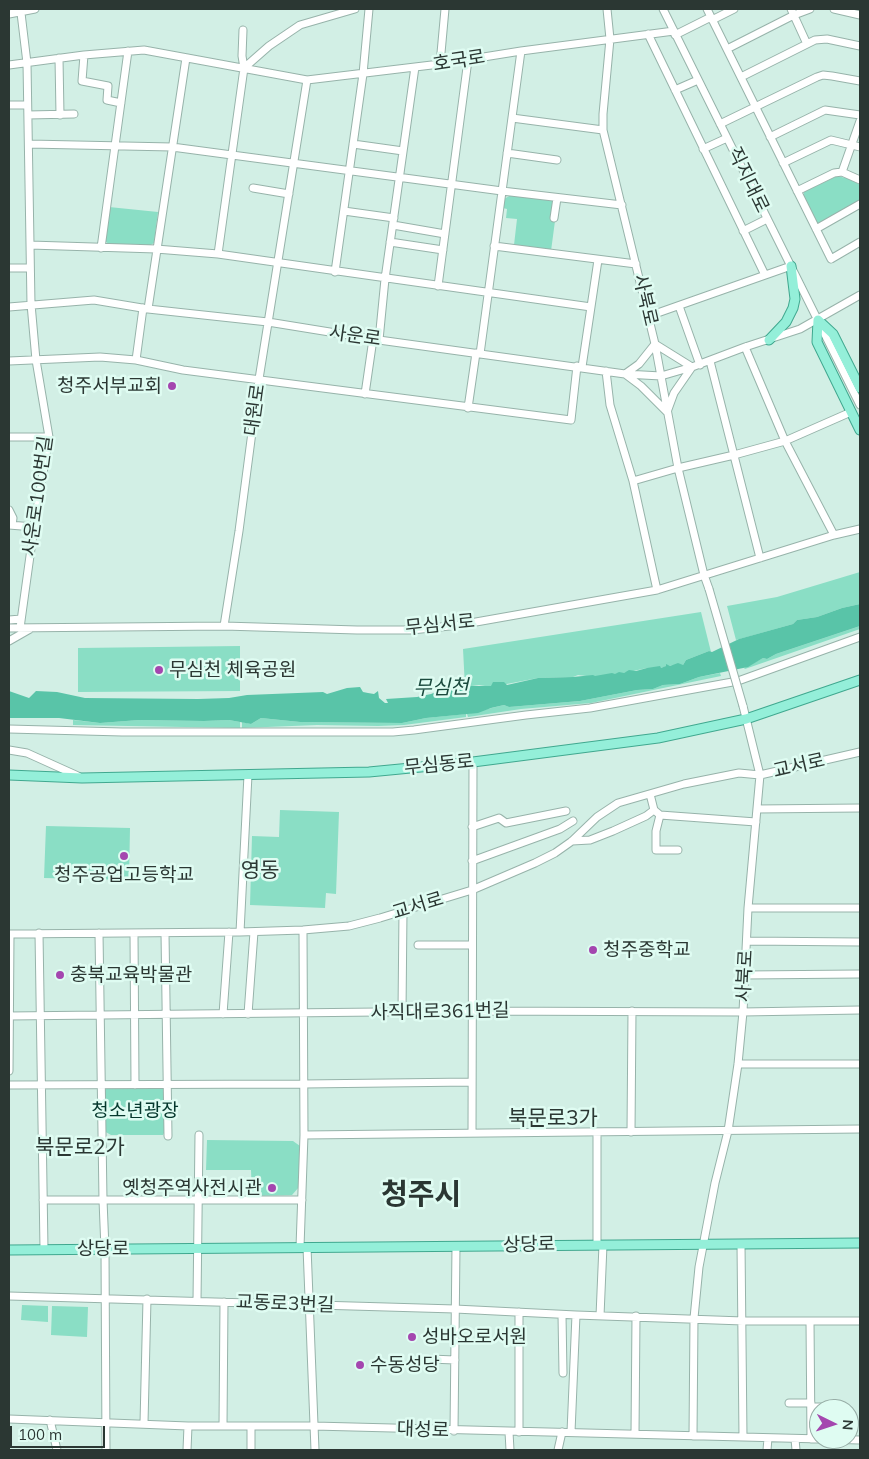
<!DOCTYPE html>
<meta charset="utf-8">
<style>
body{margin:0}
#map{position:relative;width:869px;height:1459px;overflow:hidden;background:#d2efe5;font-family:Mulish,sans-serif}
canvas{display:block}
.frame{position:absolute;inset:0;border:10px solid #2b3733;pointer-events:none}
.north{position:absolute;left:809px;top:1399px;width:50px;height:50px;box-sizing:border-box;background:#dffcf2;border:1px solid #97ada6;border-radius:50%;rotate:94deg;font-size:14px;font-weight:700;line-height:20px;text-align:center;color:#2b3733}
.north::after{content:'';display:block;margin:auto;width:18px;height:22px;background:#a446af;clip-path:polygon(50% 0,100% 100%,50% 72%,0 100%)}
.scale{position:absolute;left:10px;top:1426px;width:95px;height:22px;box-sizing:border-box;border:2px solid #2b3733;border-top:0;padding-left:6px;font-size:15px;line-height:18px;white-space:nowrap;color:#2b3733;-webkit-text-stroke:4px #dffcf2;paint-order:stroke}
</style>
<div id="map">
<canvas width="869" height="1459"></canvas>
<div class="frame"></div>
<div class="north">N</div>
<div class="scale">100 m</div>
</div>
<script>
const g = document.querySelector('canvas').getContext('2d');
g.lineJoin = 'round';
function fillPath(path, color) { g.fillStyle = color; g.fill(path, 'evenodd'); }
const shape = rows => new Path2D(rows.map(r => 'M' + r).join(''));
function strokePath(path, color, width, dash) { g.strokeStyle = color; g.lineWidth = width; g.lineCap = dash ? 'butt' : 'round'; g.setLineDash(dash || []); g.stroke(path); }
function write(font, color, halo, rows, align = 'center') {
  g.font = font + ' Mulish,"Noto Sans KR",sans-serif'; g.lineWidth = 5; g.setLineDash([]); g.textBaseline = 'middle'; g.strokeStyle = halo; g.fillStyle = color; for (const [text, x, y, turn = 0] of rows) {
    g.save(); g.translate(x, y); g.rotate((+turn || 0) * Math.PI / 180); g.textAlign = isNaN(turn) ? turn : align; if (halo) g.strokeText(text, 0, 0); g.fillText(text, 0, 0); g.restore();
  }
}
fillPath(shape([
 [837,176,850,179,860,185,860,203,821,225,816,223,804,198,804,192],
 [511,195,555,201,555,221,551,251,514,245,517,219,506,218,507,209,503,208,504,199],
 [109,207,158,212,154,243,149,246,110,245,105,241],
 [860,572,860,604,842,608,817,617,797,620,793,624,736,640,727,606,777,597],
 [701,612,711,652,709,651,686,660,683,665,667,666,661,668,647,668,624,673,595,677,578,675,573,677,538,678,491,687,479,685,465,687,463,649],
 [860,626,860,629,745,669,744,668,763,658,767,659,776,654],
 [240,646,240,691,78,692,78,648],
 [720,673,721,676,591,703,521,709,468,717,467,714,504,705,509,707,580,701,637,690,653,689,663,685,680,684,699,677],
 [466,714,466,717,404,725,378,726,317,725,242,728,242,722,251,724,261,718,300,722,402,723,426,718],
 [73,720,100,723,139,720,204,721,229,720,240,722,240,728,73,725],
 [280,810,339,812,336,894,326,893,325,908,250,905,252,836,279,837],
 [46,826,130,828,129,880,44,878],
 [167,1086,166,1129,163,1135,111,1135,104,1131,102,1087],
 [207,1140,293,1141,300,1146,299,1187,292,1195,252,1196,251,1170,206,1170],
 [22,1305,48,1306,48,1322,21,1320],
 [52,1306,88,1307,87,1337,51,1335]
]), '#8adec5');
fillPath(shape([
 [860,604,860,626,776,654,767,659,763,658,748,667,699,677,680,684,663,685,653,689,637,690,580,701,509,707,504,705,491,708,478,713,426,718,402,723,300,722,261,718,251,724,229,720,204,721,139,720,100,723,59,718,9,718,9,691,29,698,36,691,57,692,85,698,198,699,229,698,247,695,323,692,327,694,347,688,360,687,363,692,368,693,374,694,378,691,379,698,385,703,388,703,386,699,417,697,431,694,441,690,468,686,491,686,493,682,504,682,507,685,538,678,573,677,593,675,595,676,612,673,615,674,619,672,624,673,629,670,636,671,647,668,660,666,661,668,666,666,666,664,670,666,678,663,683,665,686,660,709,651,712,652,739,639,793,624,797,620,817,617,842,608]
]), '#59c4a8');
const minor = shape([
 [607,9,610,39,603,114,603,130,655,344,678,468,704,575,709,589],
 [663,9,860,405],
 [707,9,831,259,860,242],
 [791,9,807,44],
 [834,9,860,15],
 [9,14,35,9],
 [712,20,734,9],
 [648,34,765,275],
 [675,35,711,17],
 [727,49,794,15,810,9],
 [84,55,82,81,108,86,107,100,121,103],
 [59,58,60,115],
 [440,64,445,9],
 [9,65,84,55,144,50,307,80,440,64,521,51,674,31],
 [244,68,269,46,300,25,355,9],
 [741,77,815,40,827,39,860,46],
 [675,90,698,80],
 [9,105,27,105],
 [28,115,74,114],
 [512,118,603,130],
 [720,124,817,77,823,75,832,76,860,81],
 [770,137,825,110,860,115],
 [29,144,172,147,502,191,622,205],
 [353,144,403,151],
 [703,149,727,138],
 [507,153,557,160],
 [783,163,831,140,860,147],
 [842,172,860,121],
 [253,188,289,194],
 [797,191,834,173,842,172,860,180],
 [344,211,394,218],
 [554,218,557,198],
 [393,225,445,234],
 [816,229,860,204],
 [743,231,767,219],
 [390,242,443,250],
 [30,245,156,249,218,254,591,307],
 [494,246,636,264],
 [101,248,128,51],
 [218,254,244,68,242,56,243,30],
 [9,268,30,268],
 [335,272,363,74,369,9],
 [438,286,468,60],
 [679,306,700,365],
 [9,307,94,300,148,309,268,322,379,340,625,374,661,376,692,367,745,347,800,329,860,295],
 [148,309,186,58],
 [649,316,791,266],
 [379,340,385,279,415,67],
 [655,344,692,367,674,393,667,412,641,386,625,374,639,364,655,344],
 [745,347,785,441,834,535],
 [480,354,521,51],
 [136,360,143,308],
 [9,361,100,357,136,360,183,370,571,420,577,366],
 [710,361,760,558],
 [582,367,598,260],
 [606,371,610,405,633,481,657,590],
 [365,394,373,339],
 [468,408,476,353],
 [9,437,49,437],
 [633,481,678,468,734,455,785,441,851,412],
 [9,510,13,518,12,525],
 [9,525,34,527],
 [9,620,21,619],
 [224,626,239,531,259,379,307,80],
 [9,628,224,626,357,630,412,630,459,625,657,590,834,535,860,529],
 [20,628,34,527,49,437,36,360,31,304,27,63,21,13],
 [9,641,30,629],
 [9,729,122,732,393,732,414,730,526,715,590,708,738,681,860,637],
 [9,750,27,753,78,776],
 [650,794,654,810,660,815,756,822],
 [757,809,860,808],
 [660,815,656,831,656,850,678,850],
 [472,827,499,818,506,823,566,811],
 [572,841,590,840,613,831,646,816,654,810],
 [472,861,560,829,573,821],
 [748,908,860,908],
 [240,932,248,775],
 [39,933,44,1249],
 [99,933,103,1200,105,1249,106,1450],
 [134,933,135,1085],
 [165,933,168,1136],
 [9,934,240,932,303,930,349,926,380,918,472,890,535,863,555,853,572,841,597,817,618,803,684,784,739,773,760,775,860,752],
 [747,941,860,942],
 [418,945,472,945],
 [745,975,860,974],
 [402,1012,403,911],
 [223,1014,229,932],
 [248,1014,254,932],
 [9,1016,471,1011,743,1012,860,1010],
 [738,1064,860,1064],
 [9,1071,10,934],
 [9,1085,304,1084,471,1082],
 [631,1132,632,1011],
 [472,1133,473,762],
 [304,1135,860,1129],
 [43,1200,302,1200],
 [741,1244,743,1437],
 [597,1245,597,1132],
 [300,1247,304,1135,303,930],
 [307,1247,315,1450],
 [9,1296,455,1309,576,1315,743,1321,860,1321],
 [197,1301,199,1135],
 [562,1315,563,1373],
 [600,1316,603,1245],
 [810,1321,811,1439],
 [430,1359,455,1360],
 [789,1403,811,1403],
 [811,1407,842,1407],
 [9,1419,188,1426,314,1426,860,1440],
 [50,1420,57,1450],
 [144,1423,147,1299],
 [223,1426,224,1302],
 [454,1431,456,1246],
 [509,1432,510,1450],
 [519,1432,519,1312],
 [571,1432,576,1315],
 [635,1434,636,1316],
 [693,1436,694,1318,699,1267,715,1183,728,1131,738,1064,743,1012,748,908,760,775,743,706],
 [795,1439,796,1450],
 [187,1450,188,1426],
 [251,1450,251,1426],
 [558,1450,562,1432],
 [767,1450,768,1438]
]);
const major = shape([
 [818,320,817,342,860,430],
 [818,320,833,334,860,388],
 [769,340,786,322,793,308,795,299,791,266],
 [9,775,82,778,369,772,473,762,658,738,746,719,860,680],
 [9,1250,860,1243]
]);
strokePath(minor, '#97b3aa', 9);
strokePath(major, '#40a88f', 11);
strokePath(minor, '#fff', 7);
strokePath(major, '#94efd9', 9);
const minorBridge = shape([
 [709,589,743,706]
]);
strokePath(minorBridge, '#97b3aa', 9, []);
strokePath(minorBridge, '#fff', 7);
for (const [x, y, r, color] of [
 [172,386,5,"#a446af"],
 [159,670,5,"#a446af"],
 [124,856,5,"#a446af"],
 [593,950,5,"#a446af"],
 [60,975,5,"#a446af"],
 [272,1188,5,"#a446af"],
 [412,1337,5,"#a446af"],
 [360,1365,5,"#a446af"]
]) { const dot = new Path2D(); dot.arc(x, y, r, 0, 2 * Math.PI); g.fillStyle = color; g.fill(dot); strokePath(dot, '#dffcf2', 2); }
write('19px', '#2b3733', '#dffcf2', [
 ["호국로",459,61,-9],
 ["직지대로",748,180,64],
 ["사북로",645,300,77],
 ["사운로",355,336,8],
 ["대원로",255,410,-82],
 ["사운로100번길",38,496,-82],
 ["무심서로",440,625,-6],
 ["무심동로",439,765,-6],
 ["교서로",799,766,-13],
 ["교서로",418,906,-17],
 ["사북로",745,976,-87],
 ["사직대로361번길",440,1012,-1],
 ["상당로",529,1245,-1],
 ["상당로",103,1249],
 ["교동로3번길",285,1304,2],
 ["대성로",423,1430,2]
]);
write('19px', '#2b3733', '#dffcf2', [
 ["청주서부교회",162,386,"right"],
 ["무심천 체육공원",169,670],
 ["청주공업고등학교",124,875,"center"],
 ["청주중학교",603,950],
 ["충북교육박물관",70,975],
 ["옛청주역사전시관",262,1188,"right"],
 ["성바오로서원",422,1337],
 ["수동성당",370,1365]
], 'left');
write('19px', '#05382d', '#dffcf2', [
 ["청소년광장",135,1111]
]);
write('italic 20px', '#1a493d', '#dffcf2', [
 ["무심천",441,688,-1]
]);
write('21px', '#2b3733', '#dffcf2', [
 ["영동",260,871],
 ["북문로3가",553,1119],
 ["북문로2가",80,1148]
]);
write('bold 29px', '#2b3733', '#dffcf2', [
 ["청주시",421,1195]
]);
</script>
